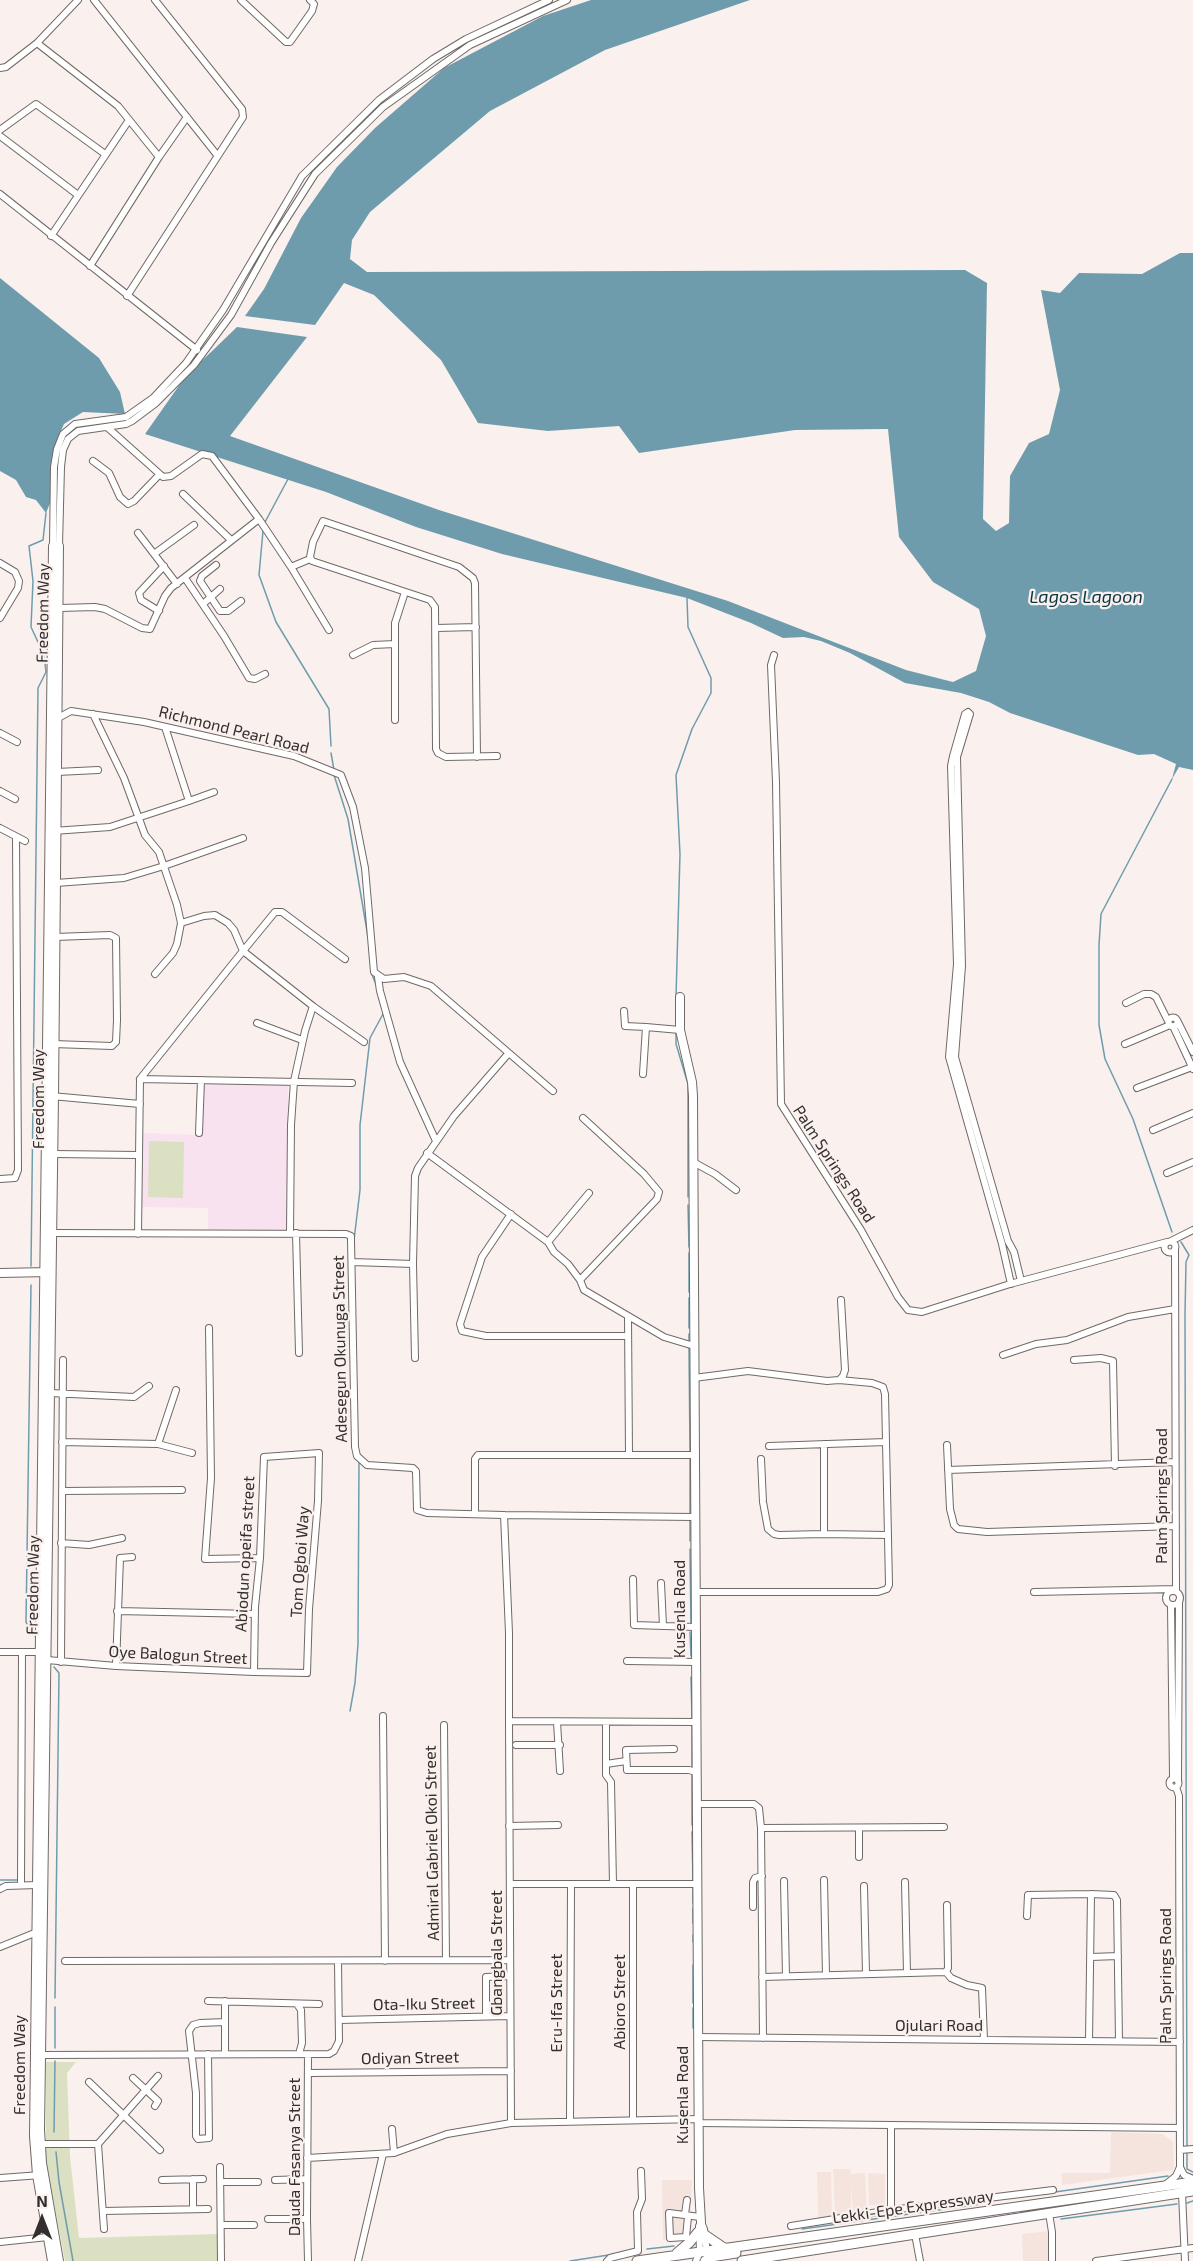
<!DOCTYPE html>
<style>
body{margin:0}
#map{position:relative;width:1193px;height:2261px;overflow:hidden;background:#faf1ee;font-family:"Exo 2",sans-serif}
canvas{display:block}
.north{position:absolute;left:12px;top:2189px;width:60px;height:60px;-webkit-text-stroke:4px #faf1ee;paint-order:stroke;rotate:0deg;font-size:16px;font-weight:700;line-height:24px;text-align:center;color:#332f2e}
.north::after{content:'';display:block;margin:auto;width:21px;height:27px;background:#332f2e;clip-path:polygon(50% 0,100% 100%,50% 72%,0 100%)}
</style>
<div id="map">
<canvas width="1193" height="2261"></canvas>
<div class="north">N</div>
</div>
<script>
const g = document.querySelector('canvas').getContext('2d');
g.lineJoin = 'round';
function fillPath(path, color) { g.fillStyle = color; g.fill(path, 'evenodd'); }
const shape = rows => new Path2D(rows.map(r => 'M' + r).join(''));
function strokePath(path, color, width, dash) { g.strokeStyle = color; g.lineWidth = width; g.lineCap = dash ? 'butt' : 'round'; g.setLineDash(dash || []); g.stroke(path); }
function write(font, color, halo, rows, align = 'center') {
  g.font = font + ' "Exo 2",sans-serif'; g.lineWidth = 4.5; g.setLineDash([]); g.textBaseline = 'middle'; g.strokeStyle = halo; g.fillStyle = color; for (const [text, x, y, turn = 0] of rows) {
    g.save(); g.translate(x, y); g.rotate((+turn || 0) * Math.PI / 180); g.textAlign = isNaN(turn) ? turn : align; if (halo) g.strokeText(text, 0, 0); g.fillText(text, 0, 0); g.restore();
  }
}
fillPath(shape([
 [1111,2132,1162,2134,1173,2142,1174,2167,1173,2170,1062,2185,1061,2173,1110,2173],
 [833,2169,850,2169,851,2174,865,2173,867,2212,853,2213,851,2186,851,2214,835,2215],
 [817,2172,831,2172,832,2213,830,2213,830,2217,818,2218],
 [868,2173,885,2174,885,2205,869,2205],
 [662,2180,692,2180,690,2232,684,2238,663,2240],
 [1049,2231,1049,2261,1023,2261,1022,2234]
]), '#f5e4de');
fillPath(shape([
 [204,1083,288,1084,287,1230,208,1230,208,1208,140,1207,142,1133,202,1135]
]), '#f8e2f0');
fillPath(shape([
 [149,1141,184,1142,183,1198,148,1197],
 [46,2062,76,2062,67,2073,70,2157,79,2238,218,2234,218,2261,65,2261,46,2162]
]), '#dae0c1');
fillPath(shape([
 [591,0,750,0,605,50,490,111,370,212,352,240,350,259,367,272,965,270,987,283,983,519,996,531,1009,523,1010,476,1029,443,1049,434,1060,390,1041,290,1060,293,1079,273,1142,274,1180,253,1193,253,1193,770,1179,767,1172,779,1176,764,1154,754,1138,755,1010,713,989,702,961,693,905,683,850,653,821,641,804,637,783,638,751,623,687,598,502,554,416,527,326,492,145,434,185,377,237,327,307,337,230,436,439,510,728,601,906,670,953,682,976,671,986,636,979,609,933,582,899,537,888,429,795,430,639,453,619,426,548,431,478,423,441,360,374,295,344,283,315,325,245,316,264,289,301,218,337,167,375,128,444,68,543,16],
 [0,278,99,358,120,392,125,414,83,412,64,424,55,445,51,468,52,498,46,513,36,500,26,497,16,480,0,471]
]), '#6f9cad');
strokePath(shape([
 [264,524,288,479],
 [263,531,259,575,276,622,329,709,331,746],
 [331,753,334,770],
 [334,775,348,819,368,937],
 [1172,779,1101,914,1099,945,1099,1025,1105,1059,1133,1119,1172,1232],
 [371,972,377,987],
 [676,997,680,854,676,775,692,729,711,693,711,678,688,627,687,598],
 [676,1032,676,1044,688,1084,688,1197],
 [688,1205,689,1247],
 [354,1240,360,1190,360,1125,370,1038,383,1014],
 [1181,1242,1189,1255,1186,1262,1185,1314,1187,2148],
 [689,1253,689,1292],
 [31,1266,38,688,46,672,44,655,31,627,33,581,29,546,43,540,46,513],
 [31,1285,26,1622,35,1636],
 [689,1298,689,1328],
 [689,1334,689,1341],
 [689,1348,690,1452],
 [690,1459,690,1513],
 [690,1520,690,1541],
 [690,1549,691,1625],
 [690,1632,691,1656],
 [54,1667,59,1673,55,1998],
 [691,1677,692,1718],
 [350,1711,355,1683,358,1644,359,1461],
 [692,1725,692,1770],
 [692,1775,692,1825],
 [692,1832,693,1881],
 [0,1880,17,1880],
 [693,1889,693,1903],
 [693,1908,693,1923],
 [693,1935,693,1942],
 [693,2003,693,1965],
 [693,2028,693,2008],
 [55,2048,55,2007],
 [54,2132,55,2061],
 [56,2152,59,2182,73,2261],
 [1187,2153,1187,2169,1193,2172],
 [1055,2192,1168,2176],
 [1187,2203,1193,2201],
 [1061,2219,1177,2204],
 [802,2229,981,2204],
 [647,2249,674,2246],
 [570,2261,615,2254]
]), '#6f9cad', 1.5);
const minor = shape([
 [94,0,217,155],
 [241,0,286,42,290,42,312,11,314,4,310,0],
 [37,43,118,106,159,157],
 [0,68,6,67,37,43,78,0],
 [0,130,36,104,105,154],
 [0,136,78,195],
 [0,194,197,350],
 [51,236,129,120],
 [90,266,159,157,187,117],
 [127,296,243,117,242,109,155,0],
 [107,427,163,477,171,476,202,454,212,456,259,519],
 [93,461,109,473,120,497,128,504,134,501,159,475],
 [183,494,231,540],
 [138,533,177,584],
 [53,546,54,467,57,449,63,434,75,424,126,417,153,398,186,363,223,310,302,176,379,100,433,59,466,39,549,0],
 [59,546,61,467,63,450,68,439,78,431,126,424,132,421,156,403,194,365,231,315,271,243,315,174,383,107,470,45,567,0],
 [154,554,194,525],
 [0,563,15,572,19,581,18,588,0,618],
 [216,565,202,576,200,581,220,611,228,611,241,601],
 [291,567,329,630],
 [185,578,224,636,249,678,255,679,265,674],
 [203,604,220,589],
 [60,608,95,607,105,609,142,628,150,629,165,596,171,588,259,519,291,567,310,559],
 [159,611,141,600,139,593,164,566],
 [436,628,476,627],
 [353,655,373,645,395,644],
 [774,655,771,665,776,782,781,1104,861,1230,898,1297,908,1310,922,1312,1010,1284,1167,1242],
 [93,714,124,778,145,835,159,852,177,905,181,923,177,944,173,953,155,974],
 [58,718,71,711,144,722,294,756,341,775,353,807,365,868,374,972,384,979,404,977,431,986,553,1091],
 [395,720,395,623,405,592],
 [0,733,17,742],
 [477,757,475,583,473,578,459,567,323,521,313,542,310,557,312,561,430,600,435,607,436,749,438,753,446,757,497,756],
 [57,772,98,770],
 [0,791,15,799],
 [189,801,214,792],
 [0,828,25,841],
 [53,831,110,827,189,801,165,727],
 [56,883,124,878,164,866,243,838],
 [181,923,204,916,215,915,228,923,234,930,243,951,275,912,282,912,345,959],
 [378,977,380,991,400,1062,436,1141],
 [1126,1003,1144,994,1151,994,1156,997,1168,1021],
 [624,1011,625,1026,646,1027],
 '1168.5 1022a4.5 4.5 0 1 1 9 0a4.5 4.5 0 1 1-9 0Z',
 [1177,1020,1193,1052],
 [257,1023,302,1040],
 [1173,1026,1193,1069],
 [53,1044,112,1046,116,1042,117,1020,116,938,110,935,55,937],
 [1125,1044,1170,1025],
 [643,1074,646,1027,680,1030],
 [140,1079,243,951,314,1007,364,1042],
 [140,1079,352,1083],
 [1137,1088,1192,1067],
 [51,1096,140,1104],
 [1153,1130,1193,1113],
 [199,1133,201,1080],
 [427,1153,548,1242,554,1252,568,1264,580,1280,584,1290,664,1337,694,1346],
 [54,1154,138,1155],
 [693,1162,715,1174,736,1190],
 [1167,1173,1193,1162],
 [0,1179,15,1178,18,1170,16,837],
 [511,1214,482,1257,460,1324,462,1331,486,1336,628,1336],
 [52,1233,346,1234,351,1236,351,1240,355,1447,357,1456,367,1465,413,1468,416,1471,417,1510,427,1513,504,1515,695,1517],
 [290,1233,291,1125,294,1081,305,1031,313,1006],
 [296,1233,299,1353],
 [138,1234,140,1079],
 [1171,1241,1193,1230],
 '1164.5 1247a5.5 5.5 0 1 1 11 0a5.5 5.5 0 1 1-11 0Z',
 [548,1242,589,1193],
 [1175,1249,1176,1591],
 [352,1262,413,1264],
 [580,1280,657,1199,659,1192,644,1174,583,1118],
 [1011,1284,1002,1244,949,1057,957,964,951,766,953,756,965,714,968,712,970,714,957,757,962,966,955,1057,1008,1241,1014,1252,1021,1281],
 [628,1317,629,1455],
 [209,1328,211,1478,205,1559,260,1558],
 [1003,1355,1036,1344,1067,1340,1128,1317,1175,1309],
 [415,1358,413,1264,415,1176,418,1168,454,1116,508,1054],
 [1074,1360,1101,1358,1113,1361,1115,1466],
 [694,1378,748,1371,827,1381,839,1380,843,1376,845,1370,841,1300],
 [50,1393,134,1397,149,1386],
 [62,1442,158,1444,192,1453],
 [158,1444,176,1390],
 [824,1444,824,1534,887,1535],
 [947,1445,950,1509,954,1525,958,1529,987,1532,1176,1526],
 [769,1446,886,1442],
 [761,1459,763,1502,768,1529,774,1534,779,1535,824,1534],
 [948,1470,1175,1462],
 [62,1491,182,1490],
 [475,1514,475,1459,478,1455,695,1455],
 [504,1515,509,1633,509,1721],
 [61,1543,89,1545,122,1538],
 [633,1579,634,1625,695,1627],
 [661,1583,663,1626],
 '1166 1598a7 7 0 1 1 14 0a7 7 0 1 1-14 0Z',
 [695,1592,878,1592,887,1589,889,1585,885,1394,883,1387,872,1383,839,1380],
 [1034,1592,1176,1589],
 [1171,1605,1173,1778],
 [117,1611,255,1614],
 [0,1652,41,1652],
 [47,1660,116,1666,254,1672,307,1673,309,1609,318,1501,319,1453,264,1457,260,1558,255,1607,254,1672],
 [627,1661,696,1662],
 [61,1662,63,1360],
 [116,1666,120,1558,132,1557],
 [383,1716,385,1961],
 [557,1722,560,1771],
 [606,1722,606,1775,611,1782,613,1884],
 [444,1725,446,1960],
 [516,1745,560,1745],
 [674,1749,626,1750,627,1770,689,1770,696,1772],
 [606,1764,626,1761],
 '1169.5 1783a4.5 4.5 0 1 1 9 0a4.5 4.5 0 1 1-9 0Z',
 [1178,1781,1179,1601],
 [697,1804,754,1804,759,1808,761,1828,763,2038],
 [509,1826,558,1825],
 [761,1828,944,1827],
 [859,1857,859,1828],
 [824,1880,826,1975],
 [784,1881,786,1976],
 [905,1882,907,1973],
 [510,1884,697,1884],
 [633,1884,633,2120],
 [21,1885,22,1652],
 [864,1886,866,1974],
 [0,1889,6,1886,37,1885],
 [1091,1894,1114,1895,1117,1900,1119,2041],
 [753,1907,753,1882,755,1878,762,1876],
 [1027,1916,1028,1895,1091,1894,1089,2041],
 [0,1947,37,1932],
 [1091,1957,1118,1956],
 [65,1961,510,1960],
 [946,1972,948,1968,947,1905],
 [762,1977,946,1972,951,1978,967,1985,982,1988,984,2040],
 [208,2001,319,2004],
 [225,2001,225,2054],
 [297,2004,301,2010,302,2043,299,2054],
 [486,2016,486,1977,510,1976],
 [339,2020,510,2016],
 [698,2037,1180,2042],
 [208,2054,209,2138,198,2139,196,2136,196,2093,189,2031,193,2025,200,2023,225,2022],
 [308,2054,307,2219,308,2261],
 [41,2055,329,2054,334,2051,339,2041,338,1962],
 [309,2073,511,2071],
 [133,2078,158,2101,155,2106],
 [89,2082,160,2150],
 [570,2121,571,1884],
 [511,2123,509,1721,696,1722],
 [699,2123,1180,2128],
 [392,2129,394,2153],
 [40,2144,98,2144],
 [1180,2150,1193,2149],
 [307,2158,394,2153,447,2134,511,2123,699,2119],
 [220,2167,221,2261],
 [1180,2167,1184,2175,1193,2179],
 [0,2178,41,2175],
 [193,2179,193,2209],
 [162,2180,203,2179],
 [275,2180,307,2179],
 [221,2182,258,2182],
 [1166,2184,1176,2176,1180,2167,1179,1796,1176,1787],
 [1182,2193,1185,2261],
 [891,2210,891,2125],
 [103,2211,208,2209],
 [1049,2213,1052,2232,1052,2261],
 [685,2214,687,2200],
 [688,2217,686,2237,670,2238,669,2213,700,2217],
 [268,2219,307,2219],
 [701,2222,704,2229,707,2253],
 [221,2225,254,2225],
 [791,2226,891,2210,1053,2190],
 [104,2229,98,2144,158,2076],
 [915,2234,920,2261],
 [0,2242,48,2237],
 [358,2261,383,2154],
 [607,2261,610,2258,638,2251,637,2212,642,2199,641,2171],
 [696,2261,700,2252,699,2226,701,2222],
 [1096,2261,1193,2248]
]);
const major = shape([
 [680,997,680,1030,692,1082,693,1096,699,2188,701,2222],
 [0,1273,48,1272],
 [52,2261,37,2175,34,2136,53,546,59,546,54,1096,40,2130,42,2163,59,2261]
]);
const highway = shape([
 [705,2235,724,2248],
 [677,2253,690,2242,698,2232],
 [637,2261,1193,2182],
 [705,2261,711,2257,736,2253],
 [742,2261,1193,2191]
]);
strokePath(minor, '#706966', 8);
strokePath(major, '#706966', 10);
strokePath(highway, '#706966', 11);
strokePath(minor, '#fff', 6);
strokePath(major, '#fff', 8);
strokePath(highway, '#fff', 9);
write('16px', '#332f2e', '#faf1ee', [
 ["Freedom Way",43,613,-89],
 ["Richmond Pearl Road",234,730,14],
 ["Freedom Way",39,1099,-90],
 ["Palm Springs Road",834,1164,57],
 ["Adesegun Okunuga Street",340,1349,-91],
 ["Palm Springs Road",1162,1496,-90],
 ["Abiodun opeifa street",245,1554,-87],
 ["Tom Ogboi Way",300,1562,-86],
 ["Freedom Way",33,1585,-89],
 ["Kusenla Road",680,1609,-90],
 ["Oye Balogun Street",178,1655,3],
 ["Admiral Gabriel Okoi Street",432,1843,-91],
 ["Gbangbala Street",497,1953,-90],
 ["Palm Springs Road",1166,1976,-90],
 ["Abioro Street",620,2002,-90],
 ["Eru-Ifa Street",557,2003,-90],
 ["Ota-Iku Street",424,2004,-1],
 ["Ojulari Road",939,2026],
 ["Odiyan Street",410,2058,-1],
 ["Freedom Way",20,2065,-90],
 ["Kusenla Road",683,2095,-90],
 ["Dauda Fasanya Street",295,2157,-90],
 ["Lekki-Epe Expressway",913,2207,-8]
]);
write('italic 18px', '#0c3643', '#faf1ee', [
 ["Lagos Lagoon",1086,597]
]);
</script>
